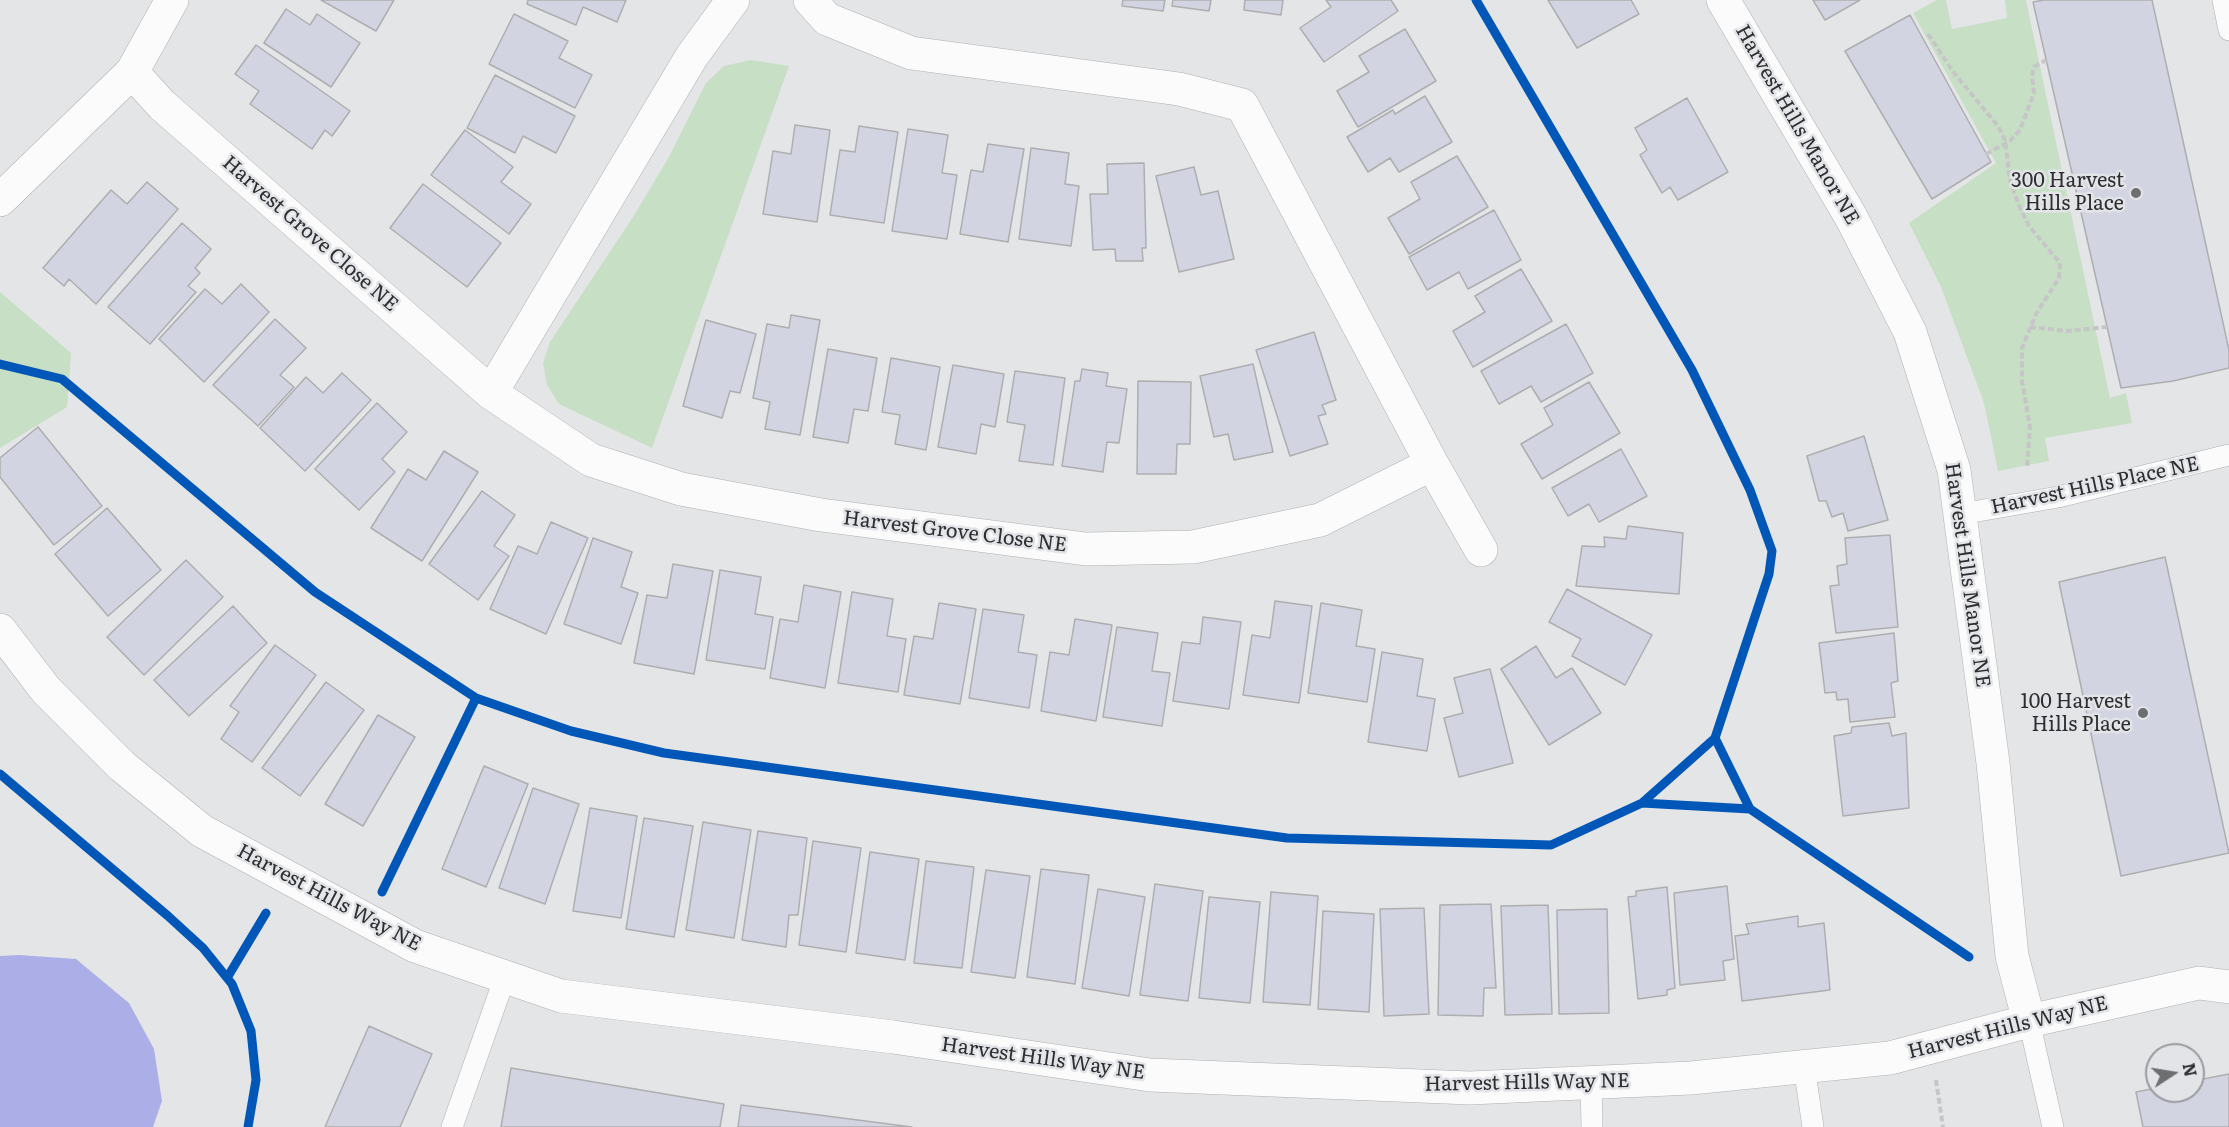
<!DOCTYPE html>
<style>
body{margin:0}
#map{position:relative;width:2229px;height:1127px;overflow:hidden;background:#e4e5e7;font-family:Literata,serif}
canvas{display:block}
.north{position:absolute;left:2145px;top:1043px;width:60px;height:60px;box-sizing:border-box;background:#e3e4e8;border:2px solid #9a9b9e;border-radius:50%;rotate:78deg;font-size:16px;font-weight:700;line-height:24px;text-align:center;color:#2d2e2f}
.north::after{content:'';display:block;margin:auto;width:21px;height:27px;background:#6d6e6f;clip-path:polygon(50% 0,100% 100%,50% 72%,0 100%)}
</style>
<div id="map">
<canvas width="2229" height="1127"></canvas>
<div class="north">N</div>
</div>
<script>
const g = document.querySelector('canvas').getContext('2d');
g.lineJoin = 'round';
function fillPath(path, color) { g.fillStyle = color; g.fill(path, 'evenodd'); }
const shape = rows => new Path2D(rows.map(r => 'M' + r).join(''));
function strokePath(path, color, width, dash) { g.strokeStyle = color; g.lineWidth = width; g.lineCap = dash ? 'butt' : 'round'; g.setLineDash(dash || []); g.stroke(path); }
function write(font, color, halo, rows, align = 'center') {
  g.font = font + ' Literata,serif'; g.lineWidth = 5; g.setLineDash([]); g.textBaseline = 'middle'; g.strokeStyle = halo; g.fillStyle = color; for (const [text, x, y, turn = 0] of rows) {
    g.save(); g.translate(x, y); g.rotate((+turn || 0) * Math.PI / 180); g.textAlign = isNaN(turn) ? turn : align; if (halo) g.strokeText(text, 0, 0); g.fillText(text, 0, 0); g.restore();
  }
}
fillPath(shape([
 [1937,0,1946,0,1952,29,2007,18,2005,0,2026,0,2110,398,2126,393,2132,423,2045,438,2049,461,1998,471,1984,403,1941,287,1909,223,1996,163,1913,13],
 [751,60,789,66,652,448,559,404,547,385,543,363,550,342,633,217,670,155,706,83,724,66],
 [0,292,71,353,67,407,0,448]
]), '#c7dfc5');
fillPath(shape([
 [19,955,76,959,129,1003,154,1049,162,1101,153,1127,0,1127,0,956]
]), '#acafe7');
const building = shape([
 [321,0,394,0,376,31,321,0],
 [528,0,626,0,617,22,583,7,576,25,527,4,528,0],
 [1123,0,1165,0,1163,11,1122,6,1123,0],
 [1173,0,1211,0,1209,11,1172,6,1173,0],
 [1245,0,1283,0,1281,15,1244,10,1245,0],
 [1326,0,1391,0,1398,11,1324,62,1300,28,1331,7,1326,0],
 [1548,0,1631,0,1639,14,1577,48,1548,0],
 [1813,0,1860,0,1825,20,1813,0],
 [2044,0,2152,0,2229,350,2229,368,2173,381,2121,388,2033,2,2044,0],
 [286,9,310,25,317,14,360,43,331,87,264,43,286,9],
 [514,14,568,41,559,58,592,75,575,108,489,64,514,14],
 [1910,15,1991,162,1932,199,1845,51,1910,15],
 [1405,29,1436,81,1358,127,1337,91,1369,72,1359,56,1405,29],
 [256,45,350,111,332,136,325,130,312,149,250,104,259,91,235,74,256,45],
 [495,75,575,116,556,153,523,136,515,153,467,128,495,75],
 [1425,96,1452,142,1399,172,1390,158,1368,172,1347,137,1393,110,1395,114,1425,96],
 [1687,98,1728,172,1678,200,1670,187,1662,193,1640,155,1647,150,1635,128,1687,98],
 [795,125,830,130,817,222,763,214,773,151,791,154,795,125],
 [859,126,898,132,884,223,830,215,840,150,855,152,859,126],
 [908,129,948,135,942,173,957,175,947,239,892,231,908,129],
 [465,130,513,167,501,182,531,204,509,234,431,175,465,130],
 [988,144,1024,149,1008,242,960,234,971,170,983,172,988,144],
 [1031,148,1069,153,1065,184,1079,186,1071,246,1019,239,1031,148],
 [1457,156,1488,207,1409,254,1388,218,1420,199,1411,182,1457,156],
 [1144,163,1146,248,1142,248,1143,261,1116,261,1115,249,1093,250,1090,194,1108,194,1107,164,1144,163],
 [1194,167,1201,195,1218,191,1234,259,1179,272,1156,176,1194,167],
 [147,182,178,209,96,304,69,279,64,286,43,268,111,190,127,204,147,182],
 [423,184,501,243,467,287,390,228,423,184],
 [1494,210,1521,260,1468,289,1459,272,1427,290,1409,257,1494,210],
 [182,223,211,249,195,268,200,273,188,286,196,292,150,344,108,307,182,223],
 [1521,269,1552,321,1473,367,1453,331,1485,312,1475,296,1521,269],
 [241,284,269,312,204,382,159,339,205,289,222,304,241,284],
 [791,315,820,320,800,435,765,429,770,402,753,398,767,324,789,328,791,315],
 [275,319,306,348,280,375,294,387,258,426,213,385,275,319],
 [706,320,756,334,740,393,730,391,722,418,683,406,706,320],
 [1566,324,1593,373,1541,402,1531,386,1499,404,1481,371,1566,324],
 [1314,332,1336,400,1322,405,1326,414,1318,416,1328,444,1290,456,1256,350,1314,332],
 [828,349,877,358,868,411,854,409,848,443,813,437,828,349],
 [891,358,940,367,926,450,895,444,900,415,882,412,891,358],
 [1253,364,1273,452,1234,460,1228,434,1214,437,1200,376,1253,364],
 [953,365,1004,374,995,427,981,424,976,454,938,447,953,365],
 [1082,369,1108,373,1106,386,1127,389,1119,443,1107,442,1103,472,1062,466,1075,381,1080,381,1082,369],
 [1015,371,1065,378,1053,465,1019,461,1025,425,1007,422,1015,371],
 [342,373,371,400,305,471,260,428,306,377,323,393,342,373],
 [1138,381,1191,382,1190,444,1177,444,1176,474,1137,474,1138,381],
 [1589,382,1620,433,1542,479,1521,444,1553,425,1544,408,1589,382],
 [377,403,407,432,382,459,395,472,359,510,315,469,377,403],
 [38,427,102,506,54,545,0,477,0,458,38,427],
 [1864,436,1888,520,1848,531,1843,513,1832,517,1826,501,1819,501,1807,456,1864,436],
 [1621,449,1647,496,1599,522,1589,504,1568,516,1552,488,1621,449],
 [444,451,478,472,422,561,371,528,408,469,426,480,444,451],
 [482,491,515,515,494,546,509,556,478,600,429,564,482,491],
 [107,508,161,570,108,616,55,554,107,508],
 [551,522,588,538,546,634,490,609,518,546,537,554,551,522],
 [1628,526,1683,533,1679,594,1576,586,1582,546,1605,547,1604,537,1626,539,1628,526],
 [1890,535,1898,627,1836,633,1830,586,1839,585,1837,566,1847,564,1845,538,1890,535],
 [593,538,632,552,621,587,638,593,621,644,564,624,593,538],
 [2165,557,2229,853,2121,876,2059,582,2165,557],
 [186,560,223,597,144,675,107,637,186,560],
 [673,564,713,571,694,674,634,663,647,595,667,598,673,564],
 [720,570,761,577,755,614,773,617,765,669,706,660,720,570],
 [804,585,841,592,825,688,770,678,780,619,798,622,804,585],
 [1567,589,1652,635,1625,685,1572,656,1581,639,1549,622,1567,589],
 [852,592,893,599,887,636,906,639,898,692,838,683,852,592],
 [1275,601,1312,606,1299,703,1243,695,1252,635,1270,638,1275,601],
 [939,603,976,609,960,704,904,695,914,636,933,639,939,603],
 [1321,603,1362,610,1356,646,1375,649,1367,702,1308,693,1321,603],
 [233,606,267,643,189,716,154,680,233,606],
 [983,609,1024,615,1018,652,1037,655,1029,708,969,698,983,609],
 [1203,617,1241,622,1229,709,1173,701,1182,642,1200,644,1203,617],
 [1075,619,1112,625,1096,721,1041,711,1050,652,1069,655,1075,619],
 [1117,627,1158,633,1152,671,1170,673,1162,726,1103,717,1117,627],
 [1894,633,1898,681,1891,683,1895,717,1850,722,1848,699,1837,700,1836,692,1825,693,1819,643,1894,633],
 [275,645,316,675,252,762,221,739,239,712,230,706,275,645],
 [1536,646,1556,678,1572,668,1601,713,1549,745,1501,669,1536,646],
 [1382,652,1423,659,1417,696,1435,699,1427,751,1368,742,1382,652],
 [1490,669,1513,763,1459,777,1444,718,1463,713,1454,678,1490,669],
 [326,682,364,710,300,796,262,768,326,682],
 [378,715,415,737,363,826,325,804,378,715],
 [1889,723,1892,736,1906,733,1909,808,1843,816,1834,736,1851,733,1852,727,1889,723],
 [484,766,528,784,486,887,442,869,484,766],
 [533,788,579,804,545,904,499,888,533,788],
 [590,808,637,816,621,918,573,911,590,808],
 [644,818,693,826,674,937,626,929,644,818],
 [703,822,751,830,734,938,686,930,703,822],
 [758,831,807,838,798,915,789,915,786,947,742,940,758,831],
 [813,841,861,848,846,952,799,945,813,841],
 [870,852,919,859,905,960,856,953,870,852],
 [926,861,974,867,962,968,914,963,926,861],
 [1041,869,1089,875,1075,984,1027,977,1041,869],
 [986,870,1030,876,1015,978,971,972,986,870],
 [1155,884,1203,891,1188,1001,1140,995,1155,884],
 [1727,886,1734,959,1723,961,1725,980,1680,985,1674,893,1727,886],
 [1667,887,1675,988,1667,990,1667,995,1638,999,1628,897,1636,896,1636,891,1667,887],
 [1098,889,1145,897,1129,996,1082,988,1098,889],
 [1271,892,1318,896,1310,1005,1263,1002,1271,892],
 [1209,897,1260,902,1250,1003,1199,998,1209,897],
 [1491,904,1496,988,1484,988,1483,1016,1438,1015,1440,905,1491,904],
 [1548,905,1552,1014,1505,1015,1501,906,1548,905],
 [1424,908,1429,1014,1384,1016,1380,909,1424,908],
 [1607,909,1609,1013,1559,1014,1557,910,1607,909],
 [1323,911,1374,914,1369,1012,1318,1009,1323,911],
 [1798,916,1798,927,1824,923,1830,990,1742,1001,1735,936,1749,934,1746,924,1798,916],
 [369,1026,432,1054,400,1127,325,1127,369,1026],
 [511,1068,724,1104,720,1127,501,1127,511,1068],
 [2229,1074,2229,1127,2143,1127,2136,1092,2157,1088,2157,1091,2193,1091,2193,1081,2229,1074],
 [741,1105,912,1127,738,1127,741,1105]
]);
fillPath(building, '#d3d4e2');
strokePath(building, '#aeaeb0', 1.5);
const lane = shape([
 [2223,0,2229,30],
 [1961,514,2058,497,2229,455],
 [2029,1021,2053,1127],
 [1804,1066,1813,1127],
 [1591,1082,1592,1127],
 [452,1127,505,977]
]);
const street = shape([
 [810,0,827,19,911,53,1179,89,1242,105,1432,464,1481,550],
 [1723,0,1851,217,1910,332,1954,470,1993,763,2012,956,2029,1021],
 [132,72,162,105,491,393,591,460,681,489,821,515,1086,549,1193,547,1320,520,1432,464],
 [491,393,692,56,733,0],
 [0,630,46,690,122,766,202,831,415,946,561,996,893,1037,1150,1075,1470,1088,1691,1078,1890,1058,2029,1021,2199,983,2229,987]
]);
const secondary = shape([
 [0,200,132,72,172,0]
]);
strokePath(lane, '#afb0b1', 22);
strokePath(street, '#afb0b1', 34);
strokePath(secondary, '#afb0b1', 34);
strokePath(shape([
 [1928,34,1954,73,1998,126,2005,140,2010,181,2020,208,2029,226,2060,263,2059,278,2036,314,2022,348,2022,381,2030,427,2027,469],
 [1986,154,2010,141,2020,130,2034,93,2032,76,2034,67,2046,60],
 [2030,327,2067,331,2107,327],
 [1936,1080,1943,1127]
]), '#c6c6c7', 4, [6, 3]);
strokePath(lane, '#fbfbfb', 21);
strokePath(street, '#fbfbfb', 33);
strokePath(secondary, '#fbfbfb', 33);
strokePath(shape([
 [1476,0,1692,370,1750,490,1772,551,1769,574,1715,738],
 [0,364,62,379,315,592,476,698],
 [0,774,168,916,203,948,232,984,251,1031,256,1080,248,1127],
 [1750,809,1642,803,1715,738,1750,809,1969,957],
 [382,892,476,698,571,731,664,753,1287,838,1551,845,1642,803],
 [227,978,266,913]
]), '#0057b8', 9);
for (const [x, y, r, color] of [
 [2136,193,6,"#6d6e6f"],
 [2143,713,6,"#6d6e6f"]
]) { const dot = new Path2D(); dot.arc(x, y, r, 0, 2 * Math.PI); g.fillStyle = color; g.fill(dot); strokePath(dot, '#e3e4e8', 2); }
write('20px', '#2d2e2f', '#e3e4e8', [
 ["Harvest Hills Manor NE",1797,125,60],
 ["Harvest Grove Close NE",310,234,41],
 ["Harvest Hills Place NE",2095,486,-12],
 ["Harvest Grove Close NE",955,532,7],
 ["Harvest Hills Manor NE",1967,575,82],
 ["Harvest Hills Way NE",329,898,28],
 ["Harvest Hills Way NE",2008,1028,-14],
 ["Harvest Hills Way NE",1043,1059,8],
 ["Harvest Hills Way NE",1527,1083,-1]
]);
write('20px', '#2d2e2f', '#e3e4e8', [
 ["300 Harvest",2124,181],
 ["Hills Place",2124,204],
 ["100 Harvest",2131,702],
 ["Hills Place",2131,725]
], 'right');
</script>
